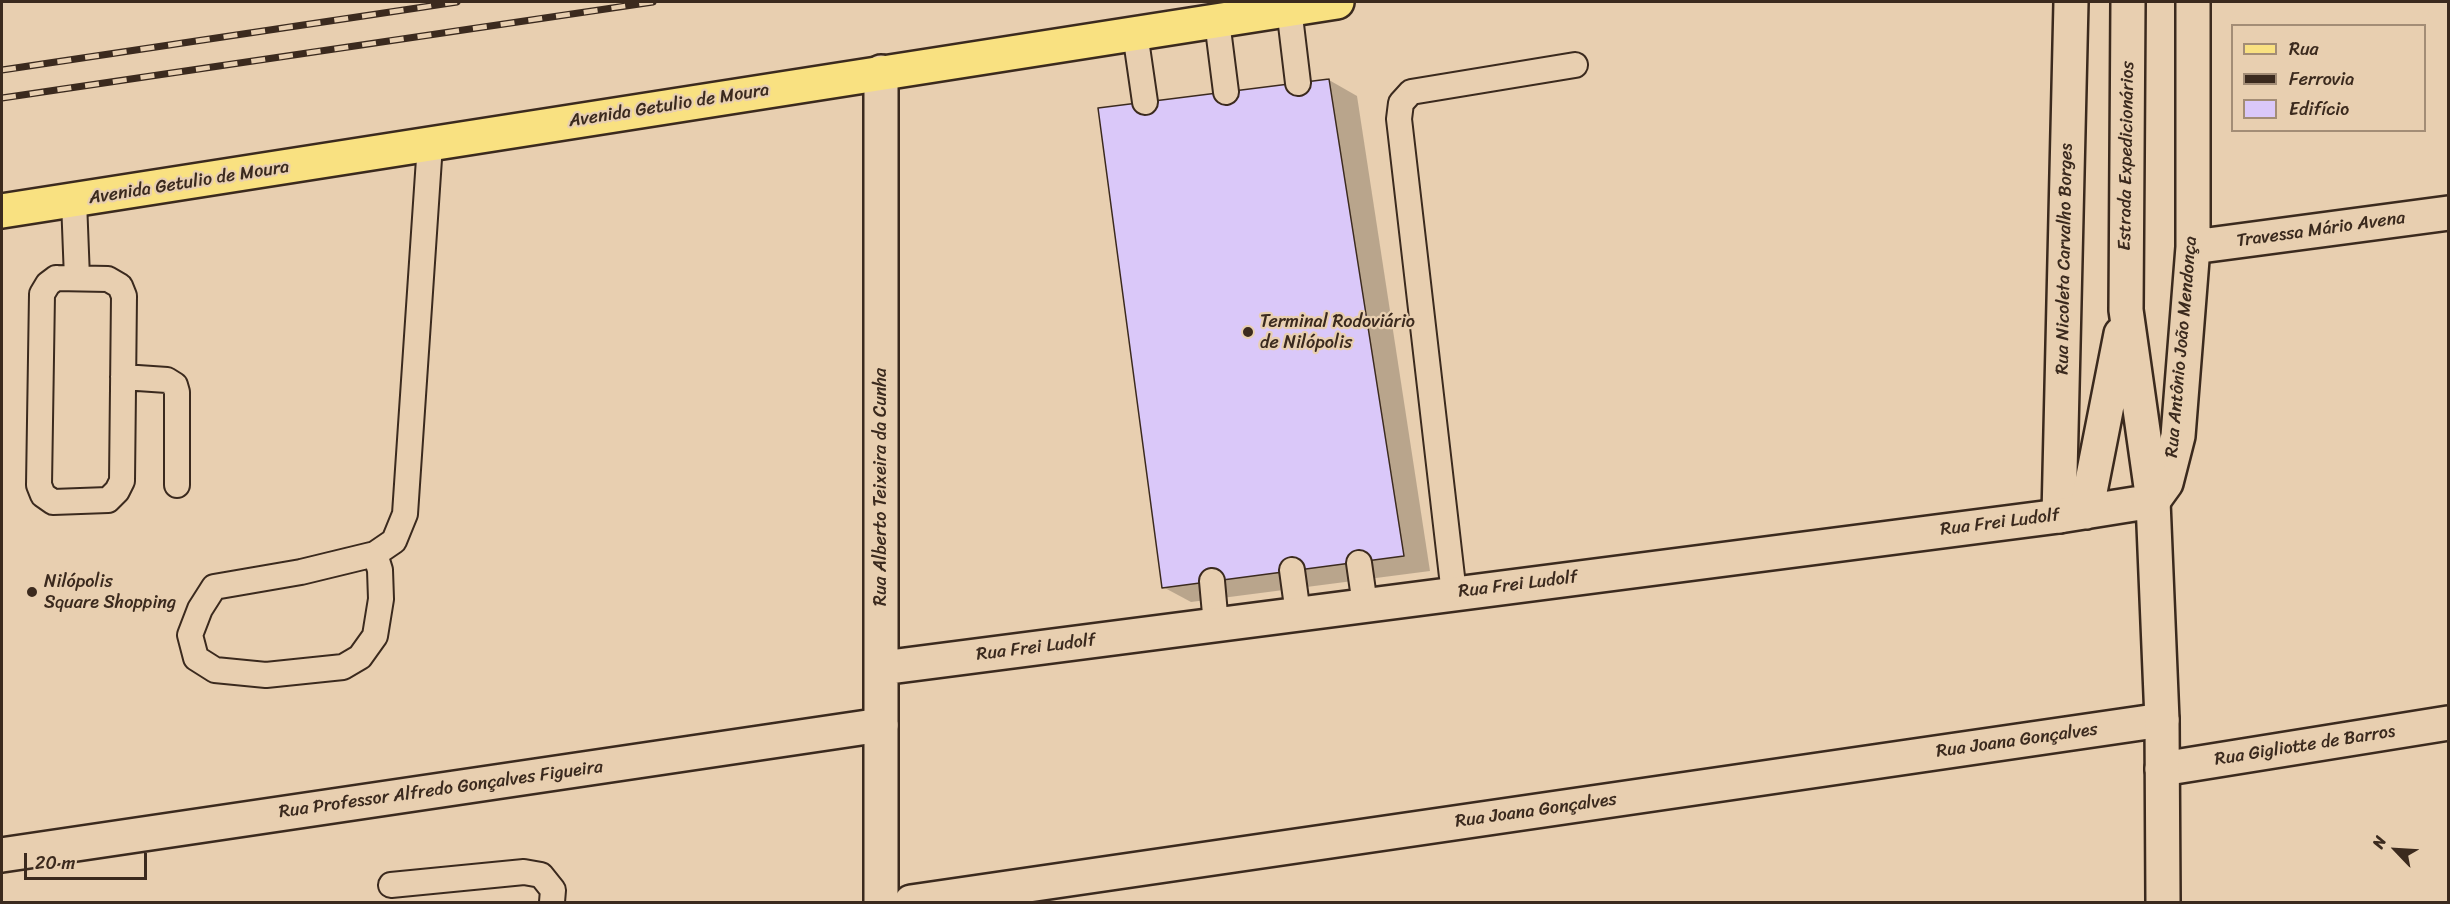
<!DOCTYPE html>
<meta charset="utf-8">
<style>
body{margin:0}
#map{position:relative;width:2450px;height:904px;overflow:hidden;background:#e8cfb0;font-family:Sriracha,sans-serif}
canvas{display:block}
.frame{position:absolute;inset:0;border:3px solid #3b2a1e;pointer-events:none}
.legend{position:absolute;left:2231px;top:24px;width:195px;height:108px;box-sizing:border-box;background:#e8cfb0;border:2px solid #a38d76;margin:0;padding:8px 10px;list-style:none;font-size:18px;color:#3b2a1e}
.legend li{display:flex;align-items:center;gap:12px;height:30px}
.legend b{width:30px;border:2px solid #a38d76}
.north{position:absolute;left:2366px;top:820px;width:60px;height:60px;-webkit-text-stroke:4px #e8cfb0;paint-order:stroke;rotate:295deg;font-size:16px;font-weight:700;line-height:24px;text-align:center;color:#3b2a1e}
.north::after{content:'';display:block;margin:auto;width:21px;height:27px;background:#3b2a1e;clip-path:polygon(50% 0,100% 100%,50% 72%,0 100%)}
.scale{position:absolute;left:24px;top:853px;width:123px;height:27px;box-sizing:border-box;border:3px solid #3b2a1e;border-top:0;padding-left:8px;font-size:18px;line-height:21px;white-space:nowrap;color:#3b2a1e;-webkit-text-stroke:4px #e8cfb0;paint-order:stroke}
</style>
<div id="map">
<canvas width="2450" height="904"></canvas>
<div class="frame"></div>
<ul class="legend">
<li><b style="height:8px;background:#f9e181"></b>Rua</li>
<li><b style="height:8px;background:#3b2a1e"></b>Ferrovia</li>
<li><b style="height:16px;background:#dac8f9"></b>Edifício</li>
</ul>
<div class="north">N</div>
<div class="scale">20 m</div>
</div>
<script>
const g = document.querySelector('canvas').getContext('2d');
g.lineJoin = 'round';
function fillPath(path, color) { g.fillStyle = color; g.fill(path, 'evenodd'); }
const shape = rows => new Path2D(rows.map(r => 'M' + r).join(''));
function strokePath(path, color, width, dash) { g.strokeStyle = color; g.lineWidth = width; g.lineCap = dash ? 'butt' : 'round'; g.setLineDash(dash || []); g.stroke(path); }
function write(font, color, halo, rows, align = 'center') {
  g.font = font + ' Sriracha,sans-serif'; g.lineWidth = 4.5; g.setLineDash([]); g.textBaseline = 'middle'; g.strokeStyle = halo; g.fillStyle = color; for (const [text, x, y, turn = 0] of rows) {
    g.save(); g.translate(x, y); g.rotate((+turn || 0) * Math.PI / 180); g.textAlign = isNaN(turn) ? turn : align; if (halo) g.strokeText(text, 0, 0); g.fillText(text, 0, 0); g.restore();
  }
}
fillPath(shape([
 [1329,80,1357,96,1430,571,1191,602,1163,587]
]), '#0003');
const building = shape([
 [1329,79,1404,556,1162,588,1098,108,1329,79]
]);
fillPath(building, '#dac8f9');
strokePath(building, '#3b2a1e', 1.5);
const lane = shape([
 [1289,8,1298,83],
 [1217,21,1226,92],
 [1135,33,1145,102],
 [74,201,77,278],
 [56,278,108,279,120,286,124,296,122,481,117,491,108,500,53,502,43,495,39,485,42,294,48,284,56,278],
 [123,377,167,380,175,385,177,392,177,485],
 [375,554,380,570,381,599,375,636,360,657,343,667,266,675,215,670,196,658,190,635,200,609,214,587,301,572,375,554],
 [375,554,394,541,405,514,430,144],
 [1359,563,1365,605],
 [1292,570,1298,614],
 [1212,581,1216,625],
 [1454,594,1399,119,1401,103,1411,92,1575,65],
 [391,885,524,872,541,875,553,890,552,902]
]);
const street = shape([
 [2193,247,2448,213],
 [2153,501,2166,483,2178,436,2193,247,2193,2],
 [2059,516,2071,2],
 [2162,769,2448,723],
 [2,855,881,725],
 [911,902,2162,720]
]);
const secondary = shape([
 [2128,2,2126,310,2153,501,2162,720,2163,902],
 [881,72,881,902],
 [2086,512,2121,334],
 [882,668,2059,516,2153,501]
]);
const primary = shape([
 [2,211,1337,2]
]);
strokePath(lane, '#3b2a1e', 28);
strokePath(street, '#3b2a1e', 38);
strokePath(secondary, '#3b2a1e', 38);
strokePath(primary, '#3b2a1e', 38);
strokePath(lane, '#e8cfb0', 24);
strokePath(street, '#e8cfb0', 33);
strokePath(secondary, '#e8cfb0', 33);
strokePath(primary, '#f9e181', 33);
const rail = shape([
 [2,70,457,2],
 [2,98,653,2]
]);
strokePath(rail, '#3b2a1e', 7);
strokePath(rail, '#e8cfb0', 4.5, [14]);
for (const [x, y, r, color] of [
 [1248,332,6,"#3b2a1e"],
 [32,592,6,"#3b2a1e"]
]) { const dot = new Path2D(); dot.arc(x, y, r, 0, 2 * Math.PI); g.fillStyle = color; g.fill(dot); strokePath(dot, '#e8cfb0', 2); }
write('18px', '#3b2a1e', '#e8cfb0', [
 ["Avenida Getulio de Moura",669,106,-9],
 ["Estrada Expedicionários",2127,156,-89],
 ["Avenida Getulio de Moura",189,183,-9],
 ["Travessa Mário Avena",2321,230,-8],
 ["Rua Nicoleta Carvalho Borges",2065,259,-89],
 ["Rua Antônio João Mendonça",2182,347,-85],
 ["Rua Alberto Teixeira da Cunha",881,487,-90],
 ["Rua Frei Ludolf",2000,523,-7],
 ["Rua Frei Ludolf",1518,585,-7],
 ["Rua Frei Ludolf",1036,648,-7],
 ["Rua Joana Gonçalves",2017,741,-8],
 ["Rua Gigliotte de Barros",2305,746,-9],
 ["Rua Professor Alfredo Gonçalves Figueira",441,790,-8],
 ["Rua Joana Gonçalves",1536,811,-8]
]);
write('18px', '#3b2a1e', '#e8cfb0', [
 ["Terminal Rodoviário",1260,322],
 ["de Nilópolis",1260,343],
 ["Nilópolis",44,582],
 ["Square Shopping",44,603]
], 'left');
</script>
